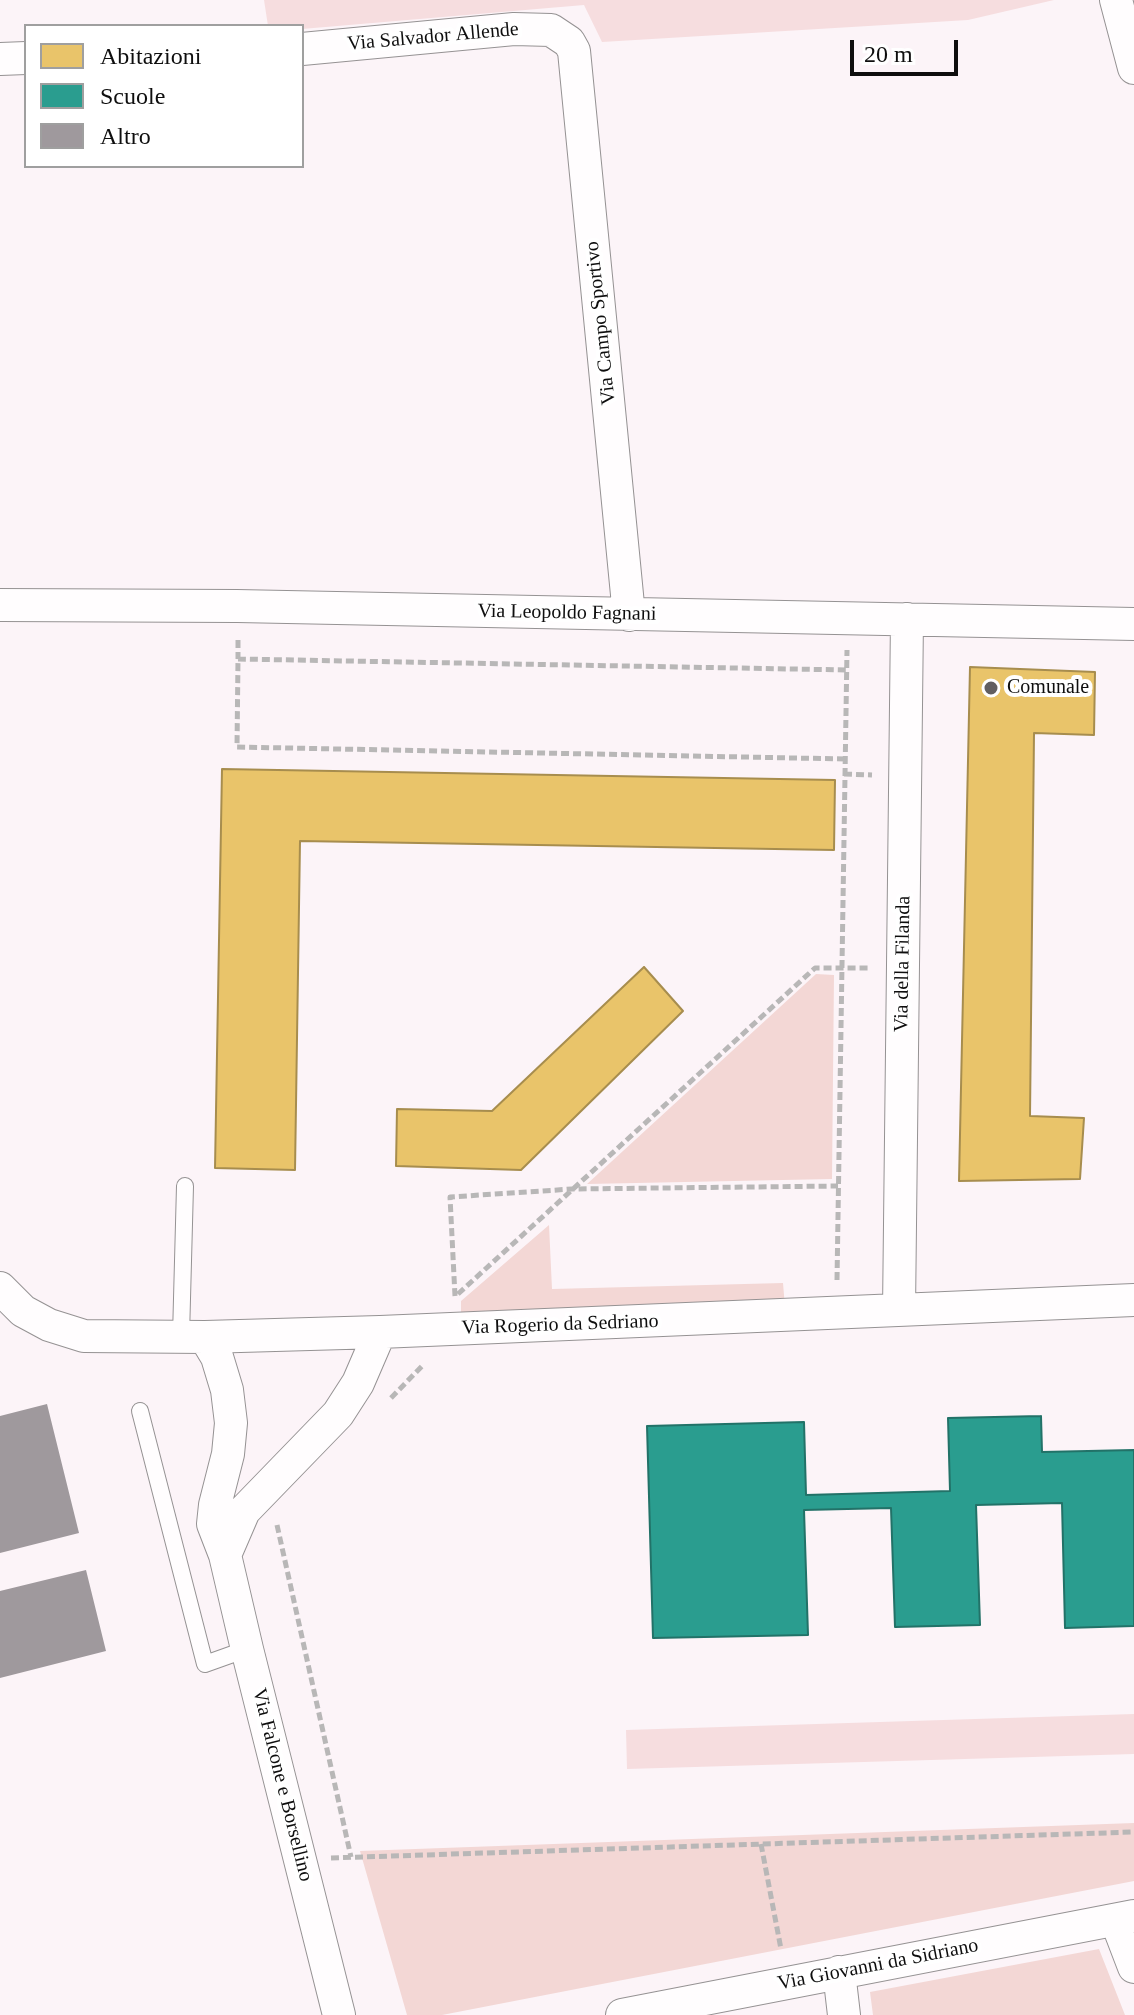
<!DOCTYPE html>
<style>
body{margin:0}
#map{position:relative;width:1134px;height:2015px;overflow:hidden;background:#fcf4f8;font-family:"Times New Roman",serif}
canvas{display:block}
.legend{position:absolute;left:24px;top:24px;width:280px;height:144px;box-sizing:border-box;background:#fff;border:2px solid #9f9f9f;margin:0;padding:10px 14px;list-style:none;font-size:24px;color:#0e0e0e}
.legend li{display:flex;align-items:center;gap:16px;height:40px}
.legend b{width:40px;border:2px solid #9f9f9f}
.scale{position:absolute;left:850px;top:40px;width:108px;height:36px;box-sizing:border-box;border:4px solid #0e0e0e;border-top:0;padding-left:10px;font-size:24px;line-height:28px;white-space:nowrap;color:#0e0e0e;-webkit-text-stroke:6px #fff;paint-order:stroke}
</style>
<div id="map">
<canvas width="1134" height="2015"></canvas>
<ul class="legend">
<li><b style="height:22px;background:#e9c46a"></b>Abitazioni</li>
<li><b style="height:22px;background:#2a9d8f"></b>Scuole</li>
<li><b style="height:22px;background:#9f999d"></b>Altro</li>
</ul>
<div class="scale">20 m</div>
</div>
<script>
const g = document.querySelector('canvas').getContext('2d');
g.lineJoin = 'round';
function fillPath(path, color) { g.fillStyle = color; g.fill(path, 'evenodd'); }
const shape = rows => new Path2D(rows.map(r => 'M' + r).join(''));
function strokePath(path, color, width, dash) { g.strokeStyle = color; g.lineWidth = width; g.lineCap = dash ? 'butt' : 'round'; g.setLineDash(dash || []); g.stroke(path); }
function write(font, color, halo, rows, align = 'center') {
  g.font = font + ' "Times New Roman",serif'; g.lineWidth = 8; g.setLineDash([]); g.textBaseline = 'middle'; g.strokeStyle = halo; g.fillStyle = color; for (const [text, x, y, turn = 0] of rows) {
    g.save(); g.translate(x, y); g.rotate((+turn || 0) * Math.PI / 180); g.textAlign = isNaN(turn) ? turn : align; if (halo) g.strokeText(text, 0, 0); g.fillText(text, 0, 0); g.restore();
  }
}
fillPath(shape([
 [816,974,834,975,832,1179,587,1184],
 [549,1225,552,1289,783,1283,785,1307,461,1322,461,1301],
 [1134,1823,1134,1881,442,2015,407,2015,360,1851],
 [1099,1949,1125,2015,873,2015,870,1992]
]), '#f3d7d5');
fillPath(shape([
 [264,0,1054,0,968,20,602,42,584,5,302,29,302,26,268,26],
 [1134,1714,1134,1754,627,1769,626,1730]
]), '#f6dddf');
const homes = shape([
 [970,667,1095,672,1094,735,1034,733,1030,1116,1084,1118,1080,1179,959,1181,970,667],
 [222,769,835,780,834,850,300,841,295,1170,215,1168,222,769],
 [644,967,683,1011,521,1170,396,1166,397,1109,492,1111,644,967]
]);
fillPath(homes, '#e9c46a');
strokePath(homes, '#a78d4e', 2);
const schools = shape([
 [1041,1416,1042,1452,1134,1450,1134,1626,1065,1628,1062,1503,976,1505,980,1625,895,1627,891,1508,804,1510,808,1635,653,1638,647,1426,804,1422,806,1495,950,1491,948,1418,1041,1416]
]);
fillPath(schools, '#2a9d8f');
strokePath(schools, '#227268', 2);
fillPath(shape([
 [47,1404,79,1533,0,1553,0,1416],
 [86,1570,106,1651,0,1678,0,1591]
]), '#9f999d');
const service = shape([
 [181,1336,185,1186],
 [140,1411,205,1664,247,1649]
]);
const minor = shape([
 [1116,0,1134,68],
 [302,49,514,29,551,30,569,42,574,51,629,615],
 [0,59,26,58],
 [0,605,237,606,1134,624],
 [0,1288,23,1311,49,1325,84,1336,205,1337,380,1332,1134,1300],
 [899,1310,907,619],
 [205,1337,217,1357,227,1390,231,1423,228,1454,215,1505,213,1524,225,1555,244,1511,338,1414,358,1383,380,1332],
 [225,1555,247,1649,339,2015],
 [1116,1920,1134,1967],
 [839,1972,844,2015],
 [622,2015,1134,1916]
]);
strokePath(service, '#959293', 18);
strokePath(minor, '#959293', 34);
strokePath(shape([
 [238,640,238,659],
 [845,759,237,747,238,659,847,670],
 [844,774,872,775],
 [837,1280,847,650],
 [458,1294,815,968,870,968],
 [455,1296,450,1197,572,1189,838,1186],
 [391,1398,423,1365],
 [277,1525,351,1857],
 [761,1844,781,1949],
 [331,1858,1134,1832]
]), '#b8b7b7', 5, [8, 4]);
strokePath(service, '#fffdfe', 16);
strokePath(minor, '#fffdfe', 32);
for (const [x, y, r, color] of [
 [991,688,8,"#615e60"]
]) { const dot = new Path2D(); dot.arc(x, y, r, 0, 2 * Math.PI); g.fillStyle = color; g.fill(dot); strokePath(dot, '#fff', 3); }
write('20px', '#0e0e0e', '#fff', [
 ["Via Salvador Allende",433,37,-5],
 ["Via Campo Sportivo",601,323,-96],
 ["Via Leopoldo Fagnani",567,613,1],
 ["Via della Filanda",903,964,-89],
 ["Via Rogerio da Sedriano",560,1325,-2],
 ["Via Falcone e Borsellino",282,1785,76],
 ["Via Giovanni da Sidriano",878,1965,-11]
]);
write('20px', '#0e0e0e', '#fff', [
 ["Comunale",1007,688]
], 'left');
</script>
